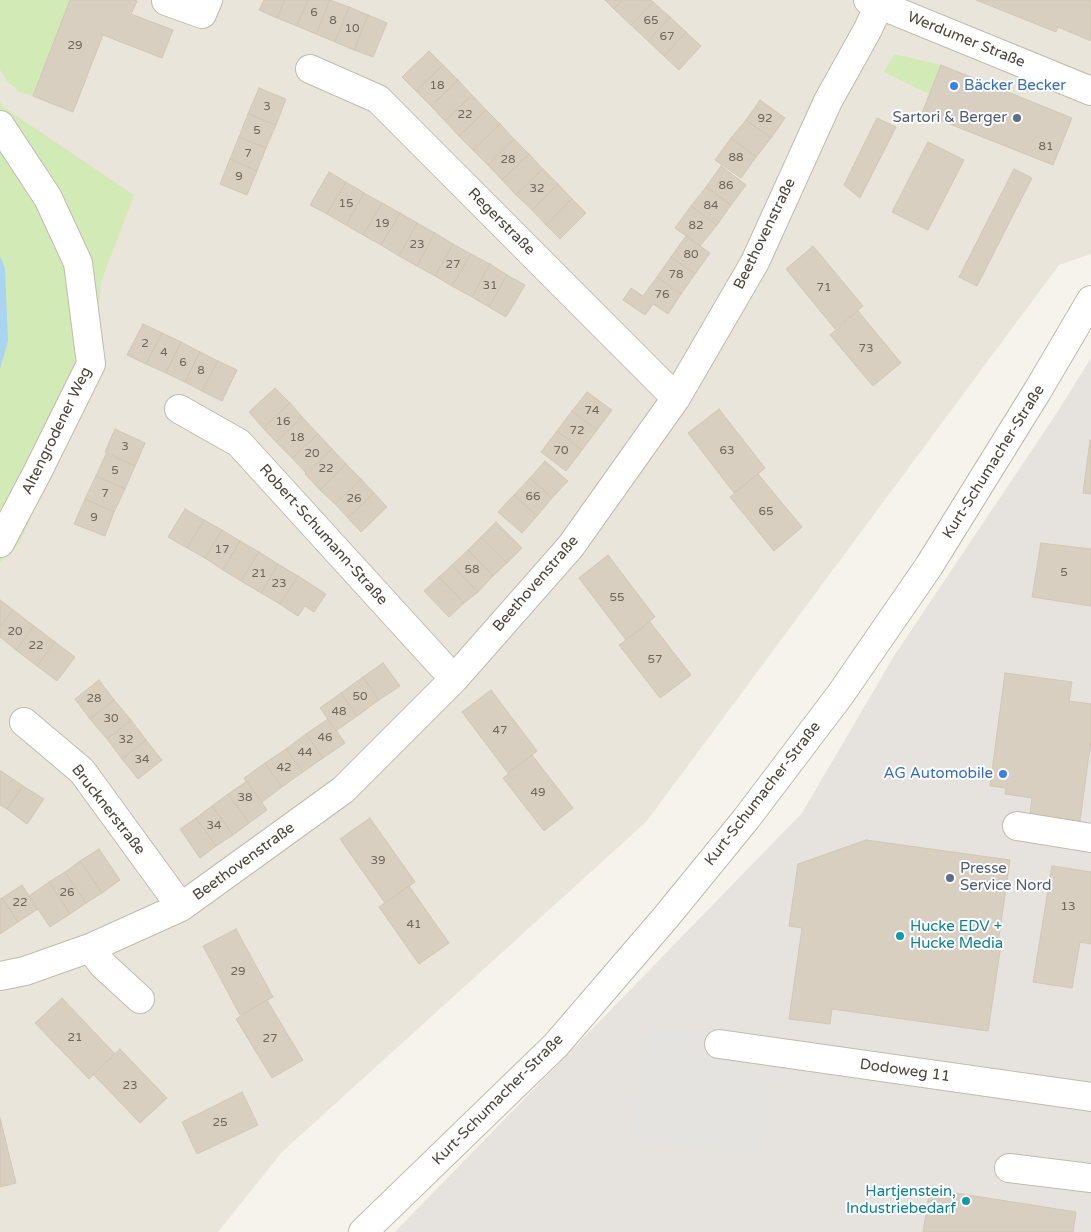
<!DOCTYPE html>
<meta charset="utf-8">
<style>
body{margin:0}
canvas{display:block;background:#f6f3ec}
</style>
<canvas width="1091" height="1232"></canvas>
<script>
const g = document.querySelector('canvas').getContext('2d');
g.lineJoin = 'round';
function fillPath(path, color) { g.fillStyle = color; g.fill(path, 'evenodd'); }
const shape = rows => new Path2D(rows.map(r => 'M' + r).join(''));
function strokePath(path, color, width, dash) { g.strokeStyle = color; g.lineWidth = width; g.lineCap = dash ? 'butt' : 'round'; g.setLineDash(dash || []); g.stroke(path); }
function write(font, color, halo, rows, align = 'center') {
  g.font = font + ' "Varela Round",sans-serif'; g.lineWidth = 4; g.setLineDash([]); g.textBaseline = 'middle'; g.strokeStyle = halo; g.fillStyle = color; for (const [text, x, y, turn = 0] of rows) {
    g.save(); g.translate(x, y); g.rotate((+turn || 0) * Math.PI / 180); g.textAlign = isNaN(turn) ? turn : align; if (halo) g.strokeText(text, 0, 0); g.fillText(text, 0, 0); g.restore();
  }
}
fillPath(shape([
 [0,0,1091,0,1091,254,1059,265,646,822,282,1152,218,1232,0,1232]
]), '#eae5da');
fillPath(shape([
 [1091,358,1091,1232,395,1232,802,813,894,656,1058,411]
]), '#e6e2dd');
fillPath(shape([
 [0,0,70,0,33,96,19,92,7,81,0,70],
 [894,54,941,65,929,94,884,72],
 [0,102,3,107,134,195,101,282,92,383,19,544,0,563]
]), '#d2eab5');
fillPath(shape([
 [647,1029,775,1046,761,1155,629,1137]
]), '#e5e3e0');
fillPath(shape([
 [0,256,5,269,8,341,0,369]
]), '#a9d4f2');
const building = shape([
 [70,0,135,0,137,1,131,14,173,30,162,58,103,35,73,112,33,96,70,0],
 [264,0,285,0,277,18,259,10,264,0],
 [285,0,308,0,297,26,277,18,285,0],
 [308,0,330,0,316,34,297,26,308,0],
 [330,0,349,7,335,42,316,34,330,0],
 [605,0,622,0,614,9,605,0],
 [622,0,651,0,653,2,631,25,614,9,622,0],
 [976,0,1091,0,1091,41,1058,27,1056,32,976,0],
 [653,2,670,17,648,41,631,25,653,2],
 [349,7,368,15,354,50,335,42,349,7],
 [368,15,387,23,373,57,354,50,368,15],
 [670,17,686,32,664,56,648,41,670,17],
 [686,32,701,46,679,70,664,56,686,32],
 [429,51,443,65,416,91,402,77,429,51],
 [443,65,458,80,431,106,416,91,443,65],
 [941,65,1072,118,1053,165,922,113,941,65],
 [458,80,472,95,445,121,431,106,458,80],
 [259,88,286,99,276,125,248,114,259,88],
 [472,95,486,110,459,136,445,121,472,95],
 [760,100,785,118,771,138,746,120,760,100],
 [486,110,500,124,473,150,459,136,486,110],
 [248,114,276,125,266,148,239,137,248,114],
 [877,118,896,127,860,198,844,185,877,118],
 [746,120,771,138,756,157,731,138,746,120],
 [500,124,514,139,488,165,473,150,500,124],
 [239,137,266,148,257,171,230,159,239,137],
 [731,138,756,157,741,178,715,160,731,138],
 [514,139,529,154,502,180,488,165,514,139],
 [928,142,964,160,928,230,892,212,928,142],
 [529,154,543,169,516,195,502,180,529,154],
 [230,159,257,171,247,195,220,184,230,159],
 [721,166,746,185,731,205,706,187,721,166],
 [543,169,558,184,532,210,516,195,543,169],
 [1014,169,1032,178,977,286,959,277,1014,169],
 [329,172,346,182,327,214,310,205,329,172],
 [346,182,364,193,346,225,327,214,346,182],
 [558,184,572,199,546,225,532,210,558,184],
 [706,187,731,205,717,225,691,206,706,187],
 [364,193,382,203,363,235,346,225,364,193],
 [572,199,586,213,560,239,546,225,572,199],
 [382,203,400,213,381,245,363,235,382,203],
 [691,206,717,225,700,246,675,228,691,206],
 [400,213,417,223,399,256,381,245,400,213],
 [417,223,435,233,417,266,399,256,417,223],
 [435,233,453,244,435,276,417,266,435,233],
 [686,236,710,253,695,274,671,257,686,236],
 [453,244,471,254,452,286,435,276,453,244],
 [813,246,863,306,835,329,786,269,813,246],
 [471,254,490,264,472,297,452,286,471,254],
 [671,257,695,274,681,294,657,277,671,257],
 [490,264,507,275,489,307,472,297,490,264],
 [507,275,525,285,506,317,489,307,507,275],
 [657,277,681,294,668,314,653,304,645,315,623,300,631,288,643,296,657,277],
 [858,311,901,363,873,386,830,335,858,311],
 [143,324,162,333,146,364,127,355,143,324],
 [162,333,181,342,166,373,146,364,162,333],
 [181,342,200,352,185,382,166,373,181,342],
 [200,352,218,361,202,391,185,382,200,352],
 [218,361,237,370,222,401,202,391,218,361],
 [275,388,290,403,263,428,249,412,275,388],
 [587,392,612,410,597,430,572,411,587,392],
 [290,403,302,417,276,442,263,428,290,403],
 [719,409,765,468,734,493,688,433,719,409],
 [572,411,597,430,582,450,557,431,572,411],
 [302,417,318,434,292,458,276,442,302,417],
 [115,429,145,443,135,466,105,452,115,429],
 [557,431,582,450,566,471,541,452,557,431],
 [318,434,332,449,307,474,292,458,318,434],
 [1090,440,1091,441,1091,494,1083,493,1090,440],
 [332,449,346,464,320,490,305,474,332,449],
 [106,454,135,466,125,489,96,476,106,454],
 [545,461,568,481,552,498,530,478,545,461],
 [346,464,361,479,335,504,320,490,346,464],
 [758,474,802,527,774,551,730,497,758,474],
 [96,476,125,489,114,512,85,499,96,476],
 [530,478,552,498,537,516,514,495,530,478],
 [361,479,374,493,348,518,335,504,361,479],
 [374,493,387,507,361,532,348,518,374,493],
 [514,495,537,516,522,533,498,512,514,495],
 [85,499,114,512,105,536,74,524,85,499],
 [185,509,204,520,187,548,168,537,185,509],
 [204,520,222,530,205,558,187,548,204,520],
 [496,522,522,548,507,563,481,537,496,522],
 [222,530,240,541,223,570,205,558,222,530],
 [481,537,507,563,493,576,468,550,481,537],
 [240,541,259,552,241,581,223,570,240,541],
 [1041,543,1091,549,1091,606,1032,597,1041,543],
 [468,550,493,576,478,592,452,565,468,550],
 [259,552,278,564,261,593,241,581,259,552],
 [608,555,655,617,626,640,579,578,608,555],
 [278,564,298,576,280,604,261,593,278,564],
 [452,565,478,592,464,603,439,577,452,565],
 [298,576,326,594,314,612,305,606,298,616,280,604,298,576],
 [439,577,464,603,449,617,424,591,439,577],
 [0,600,13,610,0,627,0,600],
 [13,610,34,626,16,650,0,637,0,627,13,610],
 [650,622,691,675,660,698,619,645,650,622],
 [34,626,55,642,37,666,16,650,34,626],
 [55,642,75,657,57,681,37,666,55,642],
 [383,663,400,686,379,700,363,677,383,663],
 [1005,673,1072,682,1069,701,1091,704,1091,740,1080,821,1030,814,1032,798,1005,794,1006,788,990,786,1005,673],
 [363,677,379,700,357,716,341,693,363,677],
 [99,680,114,700,90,719,75,699,99,680],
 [491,690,537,751,508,773,462,712,491,690],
 [341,693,357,716,336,731,320,708,341,693],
 [114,700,131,720,107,739,90,719,114,700],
 [328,719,345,743,323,758,306,734,328,719],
 [131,720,146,740,122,759,107,739,131,720],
 [306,734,323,758,303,772,286,749,306,734],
 [146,740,162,760,138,779,122,759,146,740],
 [286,749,303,772,282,787,265,763,286,749],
 [532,755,573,808,544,831,503,778,532,755],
 [265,763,282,787,262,802,244,778,265,763],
 [1,771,23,786,7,809,0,805,0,773,1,771],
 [247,781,267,810,249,823,228,794,247,781],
 [23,786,44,799,27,824,7,809,23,786],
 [228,794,249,823,233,835,212,806,228,794],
 [212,806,233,835,216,846,196,818,212,806],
 [196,818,216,846,200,858,180,829,196,818],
 [370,818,415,882,385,903,340,839,370,818],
 [866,840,1010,860,998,944,1001,945,988,1031,832,1009,830,1024,789,1019,802,928,789,926,798,864,866,840],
 [99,849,120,880,102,893,80,861,99,849],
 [80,861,102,893,86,903,65,872,80,861],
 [1052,866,1091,872,1091,944,1080,942,1072,988,1033,982,1052,866],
 [65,872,86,903,70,914,49,882,65,872],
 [49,882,70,914,50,927,29,896,49,882],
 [22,885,38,909,18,922,2,898,22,885],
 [409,886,449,943,419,964,379,907,409,886],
 [2,898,18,922,0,934,0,899,2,898],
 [236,929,273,997,240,1015,203,946,236,929],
 [62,998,115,1054,89,1079,35,1023,62,998],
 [267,1000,303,1060,272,1078,236,1019,267,1000],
 [120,1049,167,1098,140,1123,93,1074,120,1049],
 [242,1092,258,1125,197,1154,182,1122,242,1092],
 [0,1118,16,1183,0,1187,0,1118],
 [930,1189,1076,1212,1073,1232,923,1232,930,1189]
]);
fillPath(building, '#d8cfc1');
strokePath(building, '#d3c7b4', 1);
const minor = shape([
 [167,0,166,1,202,14,208,0],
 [868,0,1091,91],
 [310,69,378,99,676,398],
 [0,125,48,198,78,263,91,364,37,473,0,543],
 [179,409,239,443,454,679],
 [24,722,82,771,181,907],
 [1017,826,1091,838],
 [90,948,103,965,140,999],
 [0,976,25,971,90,948,181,907,343,790,454,679,571,546,676,398,755,262,828,101,868,29,879,5],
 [719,1044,1091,1097],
 [1009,1168,1091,1178],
 [363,1232,556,1045,666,917,746,819,840,695,929,566,1038,390,1091,300]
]);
strokePath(minor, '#c2bbae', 30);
strokePath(minor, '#fff', 28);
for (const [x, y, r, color] of [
 [954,86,5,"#3f7fe0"],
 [1017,118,5,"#5c6f8a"],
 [1003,774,5,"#3f7fe0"],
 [950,878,5,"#5c6f8a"],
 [900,936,5,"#0f9aa8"],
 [966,1201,5,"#0f9aa8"]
]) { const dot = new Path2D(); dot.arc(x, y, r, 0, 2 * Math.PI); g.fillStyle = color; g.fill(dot); strokePath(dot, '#fff', 2); }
write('12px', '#6e675b', null, [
 ["6",314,13],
 ["8",333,21],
 ["65",651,21],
 ["10",352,29],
 ["67",667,37],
 ["29",75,46],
 ["18",437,86],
 ["3",267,107],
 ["22",465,115],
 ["92",765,119],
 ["5",257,131],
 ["81",1046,147],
 ["7",248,154],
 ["88",736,158],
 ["28",508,160],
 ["9",239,177],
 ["86",726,186],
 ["32",537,189],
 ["15",346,204],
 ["84",711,206],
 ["19",382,224],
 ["82",696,226],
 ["23",417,245],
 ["80",691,255],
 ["27",453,265],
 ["78",676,275],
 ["31",490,286],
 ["71",824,288],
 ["76",662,295],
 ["2",145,344],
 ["73",866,349],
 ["4",164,353],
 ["6",183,363],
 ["8",201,371],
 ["74",592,411],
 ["16",283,422],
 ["72",577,431],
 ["18",297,438],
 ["3",125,447],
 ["70",561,451],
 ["63",727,451],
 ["20",312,454],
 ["22",326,469],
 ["5",115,471],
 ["7",105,494],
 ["66",533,497],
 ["26",354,499],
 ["65",766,512],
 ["9",94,518],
 ["17",222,550],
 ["58",472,570],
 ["5",1064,573],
 ["21",259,574],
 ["23",279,584],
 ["55",617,598],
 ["20",15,632],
 ["22",36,646],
 ["57",655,660],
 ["50",360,697],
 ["28",94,699],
 ["48",339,712],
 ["30",111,719],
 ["47",500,731],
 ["46",325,738],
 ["32",126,740],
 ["44",305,753],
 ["34",142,760],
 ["42",284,768],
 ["49",538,793],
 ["38",245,798],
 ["34",214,826],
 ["39",378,861],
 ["26",67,893],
 ["22",20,903],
 ["13",1068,907],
 ["41",414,925],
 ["29",238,972],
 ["21",75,1038],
 ["27",270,1039],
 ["23",130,1086],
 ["25",220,1123]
]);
write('15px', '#4b4439', '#fff', [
 ["Werdumer Straße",966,40,22],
 ["Regerstraße",501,222,45],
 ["Beethovenstraße",765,234,-64],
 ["Altengrodener Weg",57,431,-64],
 ["Kurt-Schumacher-Straße",994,462,-58],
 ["Robert-Schumann-Straße",323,535,48],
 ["Beethovenstraße",536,584,-49],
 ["Kurt-Schumacher-Straße",763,794,-52],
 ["Brucknerstraße",108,810,52],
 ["Beethovenstraße",244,862,-36],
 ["Dodoweg 11",905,1071,8],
 ["Kurt-Schumacher-Straße",498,1100,-45]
]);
write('15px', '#366cbe', '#fff', [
 ["Bäcker Becker",964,86],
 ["AG Automobile",993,774,"right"]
], 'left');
write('15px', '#4e5e75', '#fff', [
 ["Sartori & Berger",1007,118],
 ["Presse",960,869,"left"],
 ["Service Nord",960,886,"left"]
], 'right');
write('15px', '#0d838f', '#fff', [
 ["Hucke EDV +",910,927],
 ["Hucke Media",910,944],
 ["Hartjenstein,",956,1192,"right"],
 ["Industriebedarf",956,1209,"right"]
], 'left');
</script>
